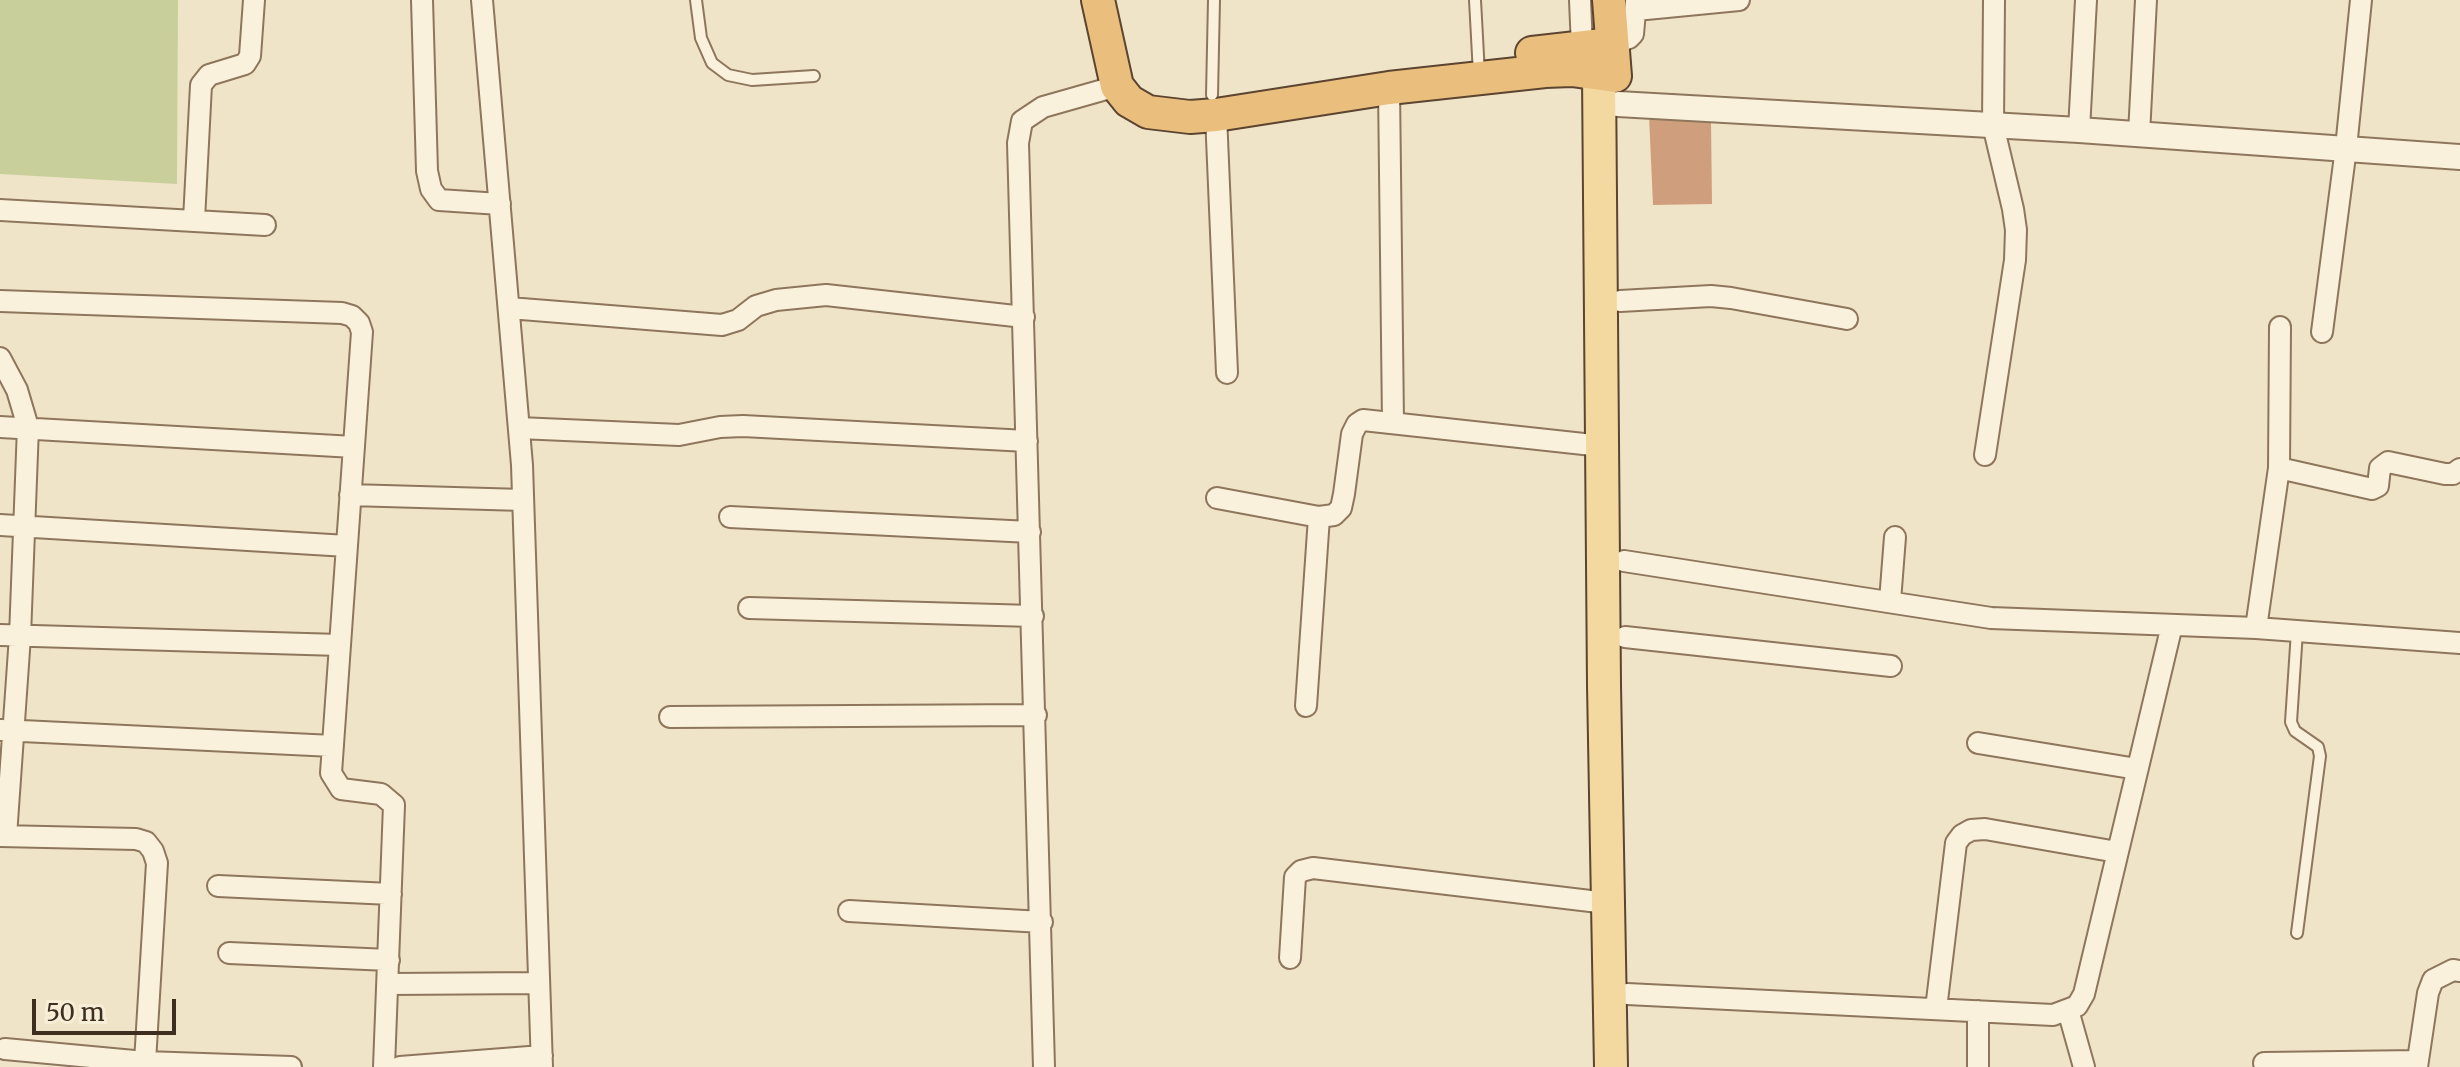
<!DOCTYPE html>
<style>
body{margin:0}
#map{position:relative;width:2460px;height:1067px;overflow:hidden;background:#f0e4c8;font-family:Merriweather,serif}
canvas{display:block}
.scale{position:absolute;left:32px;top:999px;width:144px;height:36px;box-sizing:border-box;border:4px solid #3d2e20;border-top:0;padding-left:10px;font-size:24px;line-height:28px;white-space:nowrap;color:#3d2e20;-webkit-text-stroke:6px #f7eed8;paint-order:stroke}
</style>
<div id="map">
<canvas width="2460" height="1067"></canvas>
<div class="scale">50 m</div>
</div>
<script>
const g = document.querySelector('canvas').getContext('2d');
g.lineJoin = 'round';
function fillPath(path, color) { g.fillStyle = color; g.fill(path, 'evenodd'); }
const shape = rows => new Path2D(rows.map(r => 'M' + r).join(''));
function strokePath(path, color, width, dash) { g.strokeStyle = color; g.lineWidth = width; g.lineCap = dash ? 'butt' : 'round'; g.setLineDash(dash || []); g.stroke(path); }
fillPath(shape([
 [0,0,178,0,177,184,0,174]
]), '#c9cf9b');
fillPath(shape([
 [1649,116,1711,118,1712,204,1653,205]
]), '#cf9f7d');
const service = shape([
 [696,0,701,38,712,63,728,75,752,80,814,76],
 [1475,0,1479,74],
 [1212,95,1214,0],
 [2297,933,2320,756,2318,747,2295,731,2291,722,2297,631]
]);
const minor = shape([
 [422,0,427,171,431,189,439,200,500,204],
 [482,0,522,465,542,1067],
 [1580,0,1582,47],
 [1636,10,1739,0],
 [1612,44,1629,38,1633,34,1636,0],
 [1389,88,1393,422],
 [1216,115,1227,373],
 [2079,130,2086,0],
 [2139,134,2146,0],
 [0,210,265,225],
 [194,220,201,85,209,75,245,64,250,56,254,0],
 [0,301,342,313,352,316,359,323,362,332,331,773,341,789,381,794,394,805,384,1067],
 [1620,301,1711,296,1731,298,1847,319],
 [509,308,722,325,738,320,756,306,776,300,826,295,1024,317],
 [2322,332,2346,148,2361,0],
 [0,358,17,390,28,427,20,636,6,836],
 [0,427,354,447],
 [519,428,679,435,720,427,743,426,1027,441],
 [1985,455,2015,260,2016,230,2013,209,1993,125,1994,0],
 [2279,468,2372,489,2378,486,2380,468,2388,462,2445,474,2453,474,2460,469],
 [350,495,523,500],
 [1217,498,1319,517,1334,515,1341,508,1344,494,1352,434,1357,424,1363,420,1602,446],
 [730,517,1030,532],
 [0,525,347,546],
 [1624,561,1991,618,2256,628,2460,643],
 [1890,601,1895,537],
 [749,608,1033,616],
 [2256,628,2279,468,2280,327],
 [0,635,340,645],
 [1625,637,1891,666],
 [1306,706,1319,517],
 [670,717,1036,715],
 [1,730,333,746],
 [1978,743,2137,769],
 [0,836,136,839,146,842,153,851,157,863,145,1062],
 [218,886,391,894],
 [849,911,1042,922],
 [229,953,389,960],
 [1290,958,1295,877,1301,871,1313,868,1607,903],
 [388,984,539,983],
 [1627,994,2053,1015,2077,1006,2084,994,2172,625],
 [1936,1009,1956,843,1962,835,1971,830,1985,829,2117,852],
 [2068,1010,2084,1067],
 [5,1049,145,1062,291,1067],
 [2264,1063,2417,1061],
 [400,1067,542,1056],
 [1044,1067,1018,143,1022,121,1043,107,1117,86],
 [1978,1067,1978,1011],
 [2417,1067,2428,993,2433,980,2453,970,2460,971]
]);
const tertiary = shape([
 [1618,104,2079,130,2460,157]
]);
const primary = shape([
 [1599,74,1604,685,1611,1067]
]);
const trunk = shape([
 [1098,0,1117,86,1129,101,1148,112,1190,117,1216,115,1389,88,1545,71,1572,70,1615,76,1609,0],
 [1532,53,1612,44]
]);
strokePath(service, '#8d765c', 14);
strokePath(minor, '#8d765c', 24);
strokePath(tertiary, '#8d765c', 28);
strokePath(primary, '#5b4430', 36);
strokePath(trunk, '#5b4430', 36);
strokePath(service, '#faf1dc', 10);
strokePath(minor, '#faf1dc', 20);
strokePath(tertiary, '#faf1dc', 24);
strokePath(primary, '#f3d9a0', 32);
strokePath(trunk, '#eabe7c', 32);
</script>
